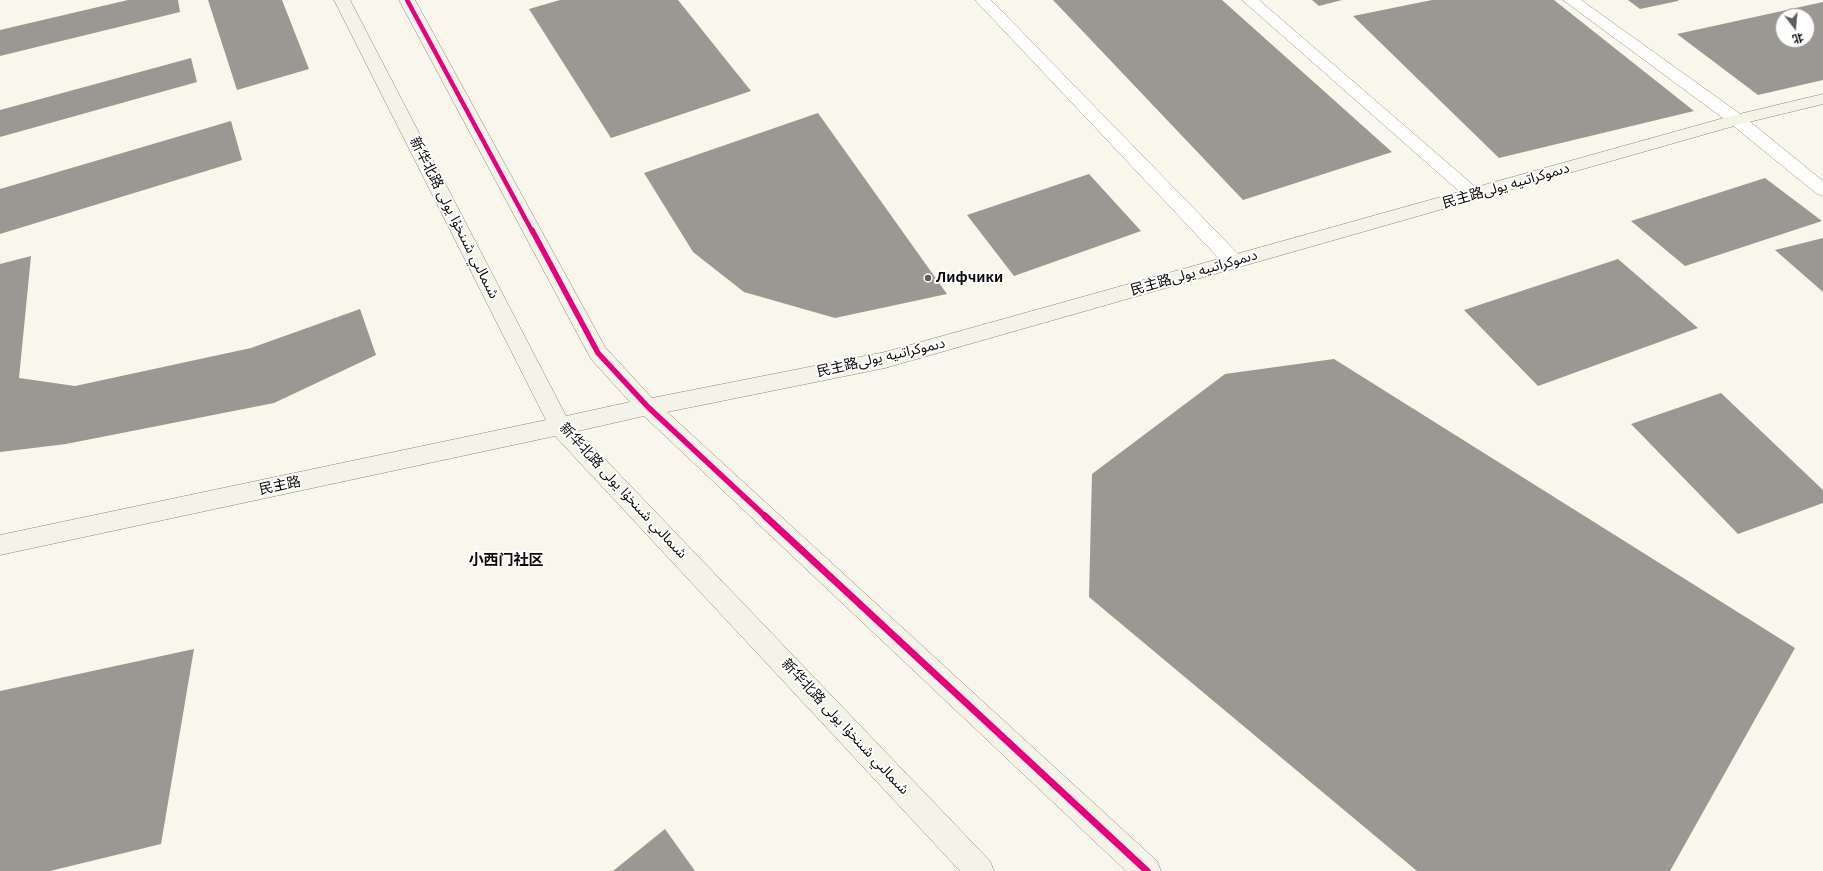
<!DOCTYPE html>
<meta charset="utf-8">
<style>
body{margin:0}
#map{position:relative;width:1823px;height:871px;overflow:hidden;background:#f9f6ec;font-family:"Libre Baskerville","Noto Sans SC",serif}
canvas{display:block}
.north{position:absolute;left:1775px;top:8px;width:40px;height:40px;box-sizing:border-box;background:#fff;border:1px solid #9d9d9d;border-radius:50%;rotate:164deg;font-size:11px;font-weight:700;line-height:16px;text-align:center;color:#0a0a0a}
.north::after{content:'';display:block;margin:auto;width:14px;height:18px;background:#5e5d59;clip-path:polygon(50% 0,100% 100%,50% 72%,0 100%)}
</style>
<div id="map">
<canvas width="1823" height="871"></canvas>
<div class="north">北</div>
</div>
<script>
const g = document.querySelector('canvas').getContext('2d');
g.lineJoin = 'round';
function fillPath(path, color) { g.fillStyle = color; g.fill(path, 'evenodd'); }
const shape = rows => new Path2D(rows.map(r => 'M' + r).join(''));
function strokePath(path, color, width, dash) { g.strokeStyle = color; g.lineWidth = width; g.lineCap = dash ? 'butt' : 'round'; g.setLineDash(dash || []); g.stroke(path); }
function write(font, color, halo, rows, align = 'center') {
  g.font = font + ' "Libre Baskerville","Noto Sans Arabic","Noto Sans SC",serif'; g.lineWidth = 4; g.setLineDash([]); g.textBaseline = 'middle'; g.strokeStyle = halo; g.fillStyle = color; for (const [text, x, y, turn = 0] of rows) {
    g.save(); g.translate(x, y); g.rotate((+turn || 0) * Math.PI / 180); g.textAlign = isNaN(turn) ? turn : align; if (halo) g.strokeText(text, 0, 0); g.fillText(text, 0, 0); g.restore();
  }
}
fillPath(shape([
 [128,0,178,0,180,12,0,56,0,30],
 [208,0,282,0,309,69,237,90],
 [560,0,678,0,751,91,611,138,529,9],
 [1053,0,1222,0,1392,152,1243,200],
 [1312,0,1342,0,1319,6],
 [1432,0,1554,0,1694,111,1499,158,1353,16],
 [1628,0,1678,0,1678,1,1640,9],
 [1823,2,1823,80,1758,95,1677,34],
 [1783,16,1807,16,1807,40,1783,40],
 [191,58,197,82,0,137,0,110],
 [818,113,947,294,835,318,744,292,693,252,644,173],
 [231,121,242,160,0,234,0,189],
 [1089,174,1141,231,1014,276,967,215],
 [1765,178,1822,221,1685,266,1631,221],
 [1823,238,1823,292,1775,250],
 [31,256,19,378,75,386,251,348,360,309,376,355,274,403,66,444,0,452,0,264],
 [1618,259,1698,328,1538,386,1464,310],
 [1334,359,1795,648,1670,871,1417,871,1089,597,1092,474,1225,374],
 [1721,393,1823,490,1823,503,1738,534,1631,424],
 [194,649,161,844,50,871,0,871,0,691],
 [665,829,695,871,613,871]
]), '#9b9893');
const street = shape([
 [975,0,991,0,1241,257,1244,262,1241,267,1234,269,1227,267,975,0],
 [1242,0,1259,0,1480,191,1483,195,1480,199,1474,201,1468,199,1242,0],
 [1563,0,1581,0,1743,116,1823,181,1823,196,1817,194,1731,124,1563,0]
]);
const secondary = shape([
 [334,0,350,0,566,416,630,402,591,359,399,0,415,0,605,347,652,398,885,352,1731,116,1823,94,1823,104,1741,124,885,368,667,412,1157,861,1161,871,1126,871,644,416,578,431,990,861,994,871,960,871,555,436,0,555,0,535,546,420,334,0]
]);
strokePath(street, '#92908c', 1);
strokePath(secondary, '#888782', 1);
fillPath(street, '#fefefc');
fillPath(secondary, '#f4f3e7');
strokePath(shape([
 [407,0,532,231]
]), '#e5007d', 4.5);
strokePath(shape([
 [532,230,598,353,648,407,766,517]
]), '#e5007d', 5.5);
strokePath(shape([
 [765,516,1147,871]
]), '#e5007d', 7);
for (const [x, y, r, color] of [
 [928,278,4,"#5e5d59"]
]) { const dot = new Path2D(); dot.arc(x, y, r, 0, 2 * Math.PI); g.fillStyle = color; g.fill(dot); strokePath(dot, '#fff', 1.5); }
write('14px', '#0a0a0a', '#fff', [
 ["民主路دىموكراتىيە يولى",1506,186,-16],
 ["新华北路 شىمالىي شىنخۇا يولى",454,218,63],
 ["民主路دىموكراتىيە يولى",1194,273,-16],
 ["民主路دىموكراتىيە يولى",881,358,-13],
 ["民主路",280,486,-12],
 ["新华北路 شىمالىي شىنخۇا يولى",623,491,47],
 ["新华北路 شىمالىي شىنخۇا يولى",845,727,47]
]);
write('bold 14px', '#0a0a0a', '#fff', [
 ["Лифчики",936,278]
], 'left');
write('bold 15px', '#0a0a0a', '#fff', [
 ["小西门社区",506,561]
]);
</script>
